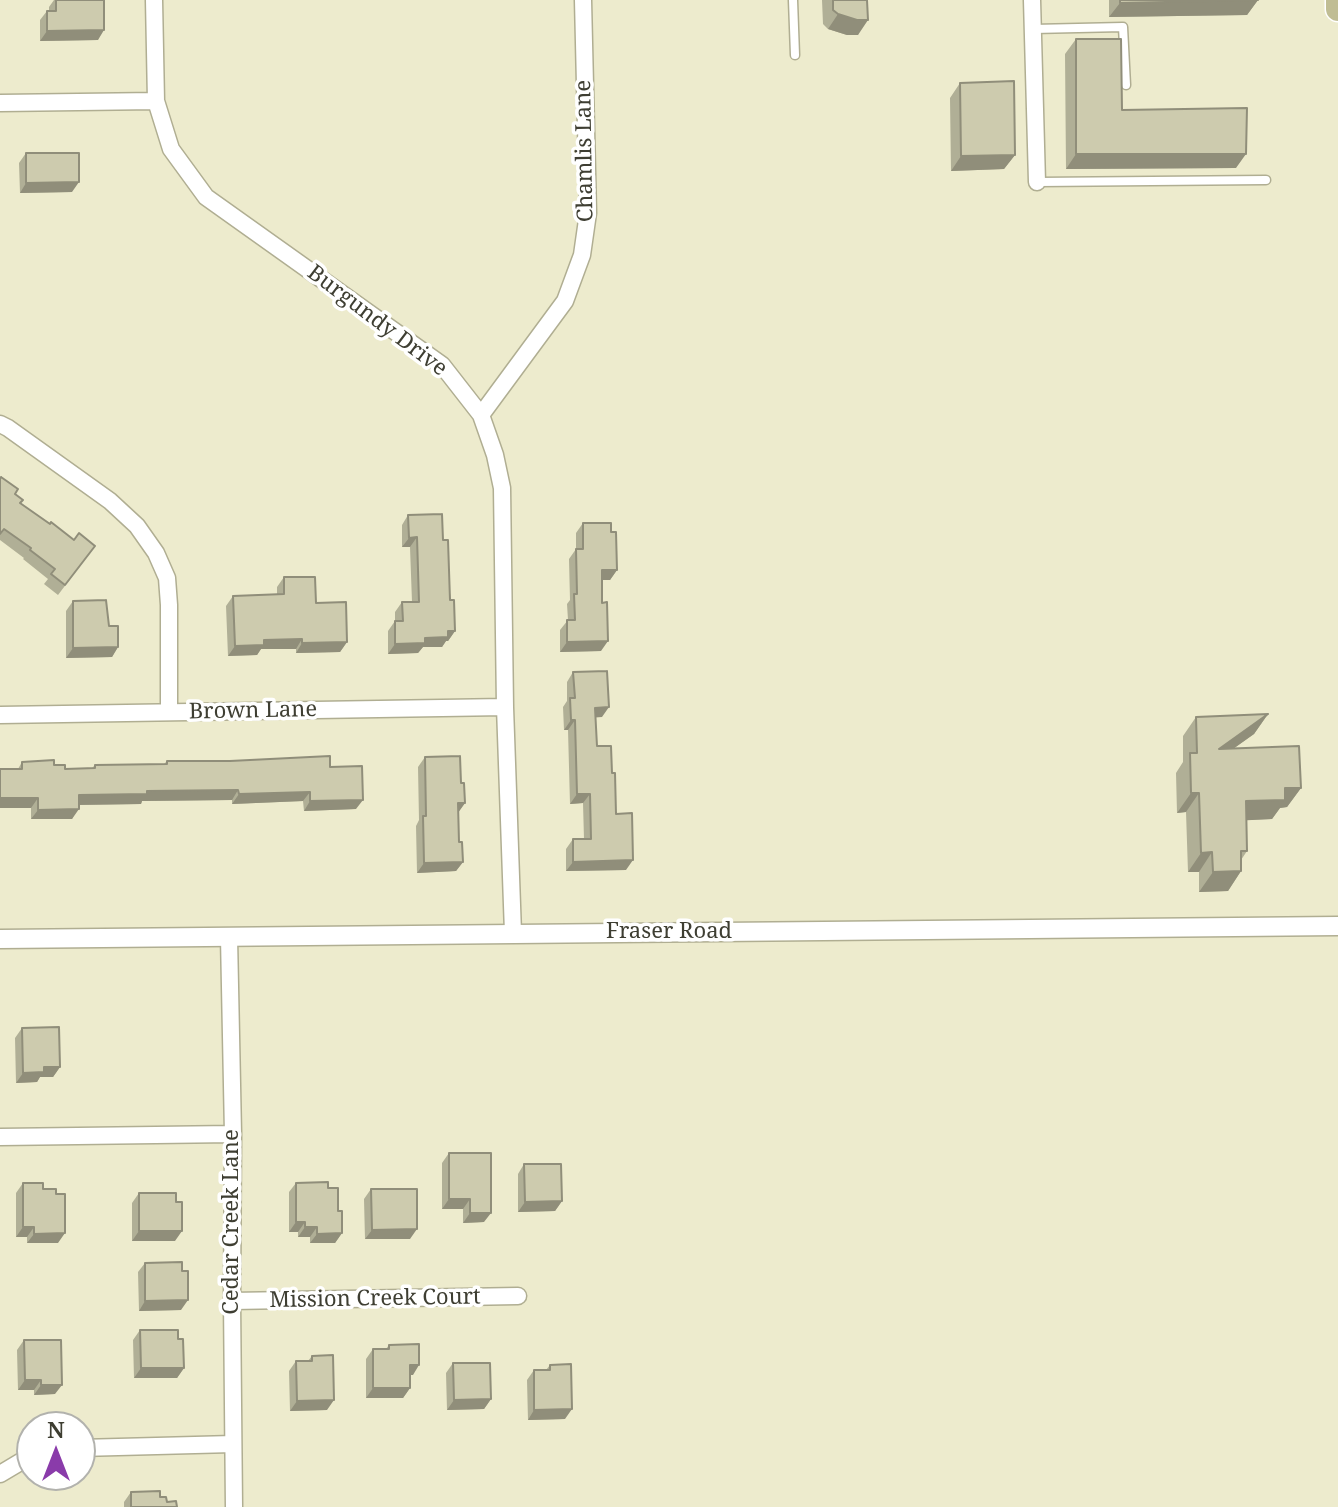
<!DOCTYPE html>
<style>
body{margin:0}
#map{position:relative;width:1338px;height:1507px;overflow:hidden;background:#edebcd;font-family:"Noto Serif",serif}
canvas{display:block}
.north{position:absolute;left:16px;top:1411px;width:80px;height:80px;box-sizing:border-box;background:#fff;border:2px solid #b2b2ad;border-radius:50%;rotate:0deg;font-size:22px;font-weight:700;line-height:32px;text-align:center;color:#3e3e32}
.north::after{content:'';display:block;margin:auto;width:28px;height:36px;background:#8a3baa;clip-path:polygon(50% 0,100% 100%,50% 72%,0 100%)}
</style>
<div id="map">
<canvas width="1338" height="1507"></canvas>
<div class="north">N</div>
</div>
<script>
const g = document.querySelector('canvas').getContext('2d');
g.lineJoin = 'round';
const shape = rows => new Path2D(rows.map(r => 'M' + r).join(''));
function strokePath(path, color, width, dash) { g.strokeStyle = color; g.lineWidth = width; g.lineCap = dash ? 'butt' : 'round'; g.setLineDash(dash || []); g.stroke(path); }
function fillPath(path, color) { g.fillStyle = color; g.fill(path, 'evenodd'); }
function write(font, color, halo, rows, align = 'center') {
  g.font = font + ' "Noto Serif",serif'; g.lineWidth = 7; g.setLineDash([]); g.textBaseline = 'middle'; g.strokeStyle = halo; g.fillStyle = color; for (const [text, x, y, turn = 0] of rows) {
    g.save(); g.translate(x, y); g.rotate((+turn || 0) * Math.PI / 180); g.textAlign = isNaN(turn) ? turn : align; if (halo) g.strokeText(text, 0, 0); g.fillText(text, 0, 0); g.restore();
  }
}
const service = shape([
 [793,0,795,55],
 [1033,29,1123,27,1126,85],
 [1038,182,1266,180]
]);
const minor = shape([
 [154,0,156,101,171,149,206,197,442,365,481,415,495,455,502,488,505,707,513,933],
 [1032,0,1037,182],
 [0,103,156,101],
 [481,415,565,301,582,255,588,213,583,0],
 [0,424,8,428,110,501,137,526,156,553,167,578,169,605,169,712],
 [0,715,505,707],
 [229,937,233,1134,232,1301,234,1507],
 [0,1137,233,1134],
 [232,1301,518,1296],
 [80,1448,233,1444],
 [0,1474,32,1455]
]);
const tertiary = shape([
 [0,939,1338,926]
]);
const primary = shape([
 [1338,0,1338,9]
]);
strokePath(service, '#b0ae92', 11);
strokePath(minor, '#b0ae92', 19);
strokePath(tertiary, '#b0ae92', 21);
strokePath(primary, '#fff', 27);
strokePath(service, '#fff', 8);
strokePath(minor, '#fff', 16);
strokePath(tertiary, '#fff', 18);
strokePath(primary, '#c0bd94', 24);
fillPath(shape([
 [54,0,104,0,98,40,40,41,40,20,47,11,49,11,49,7],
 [822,0,867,0,858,35,847,35,828,29,823,24],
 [1109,0,1258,0,1247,15,1109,17],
 [1076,39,1122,110,1236,168,1066,169,1065,54],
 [960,83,1015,155,1004,169,951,171,950,98],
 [26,153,72,192,20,193,19,163],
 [0,479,15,494,20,503,74,540,95,546,58,595,44,584,48,579,23,559,24,558,0,540],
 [408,515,443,540,455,631,448,641,446,641,442,647,423,647,418,653,388,654,388,631,395,621,395,612,402,602,412,602,410,547,402,547,402,525],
 [583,523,611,532,617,570,610,580,602,580,601,651,560,652,560,630,568,620,567,604,570,600,569,559,576,549,576,533],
 [284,577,316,603,347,642,340,652,296,653,296,649,261,649,257,655,228,656,226,606,233,596,277,594,277,587],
 [73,601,109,626,118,647,112,657,66,658,66,611],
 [573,672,602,717,595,717,597,746,612,773,616,814,626,870,566,871,566,849,573,839,584,839,583,803,570,804,568,730,564,730,563,707,567,701,567,682],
 [1268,714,1254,734,1233,749,1301,788,1287,807,1280,808,1272,819,1246,820,1247,851,1241,860,1241,871,1228,891,1199,892,1199,872,1188,872,1186,812,1177,813,1176,773,1183,762,1183,736,1196,717],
 [425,757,461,783,465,803,458,812,459,842,463,862,456,871,417,873,416,826,419,820,418,767],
 [167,761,330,767,356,809,304,811,303,801,232,804,232,800,142,801,141,804,79,805,72,819,31,819,31,808,0,808,0,769,18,769,22,762,54,765,65,769,92,768,95,765,164,764],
 [22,1028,60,1067,53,1077,40,1077,37,1082,16,1083,15,1038],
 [449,1153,484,1222,463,1223,463,1209,442,1209,442,1163],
 [524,1164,562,1201,555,1211,518,1212,518,1174],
 [23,1183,43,1189,58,1243,27,1243,27,1237,16,1237,16,1193],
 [296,1183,338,1211,342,1233,335,1243,310,1243,310,1237,298,1237,298,1232,289,1232,289,1192],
 [371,1189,410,1239,365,1239,364,1199],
 [139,1193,175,1241,132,1241,132,1203],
 [145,1263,181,1310,139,1311,138,1272],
 [140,1330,178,1339,184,1368,177,1378,134,1378,133,1340],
 [24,1340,55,1394,34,1395,34,1390,18,1390,17,1350],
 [389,1345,413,1375,410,1375,410,1388,403,1398,366,1398,366,1359,373,1349,386,1349],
 [312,1356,327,1410,290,1411,289,1371,296,1361,308,1361],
 [453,1363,491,1399,484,1409,447,1410,446,1373],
 [550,1365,565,1419,528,1420,527,1380,534,1370,546,1370],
 [131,1492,160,1497,177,1507,124,1507,124,1502]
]), '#b0af96');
fillPath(shape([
 [1258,0,1247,15,1109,17,1120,3],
 [838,14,868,20,858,35,847,35,828,29],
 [104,30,98,40,40,41,47,31],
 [1076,154,1246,154,1236,168,1066,169],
 [1015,155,1004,169,951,171,961,156],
 [79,182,72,192,20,193,26,183],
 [417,537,410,547,402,547,409,538],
 [602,570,617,570,610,580,595,580],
 [448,631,455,631,448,641,446,641,442,647,423,647,418,653,388,654,395,644],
 [302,639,296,649,261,649,257,655,228,656,235,646,264,640],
 [608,641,601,651,560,652,567,642],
 [347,642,340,652,296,653,302,643],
 [118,647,112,657,66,658,73,648],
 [609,707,602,717,588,718,595,708],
 [1268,714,1254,734,1206,768,1219,749],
 [571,720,575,720,568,730,564,730],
 [1285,788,1301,788,1287,807,1280,808,1272,819,1232,821,1246,801],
 [238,790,232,800,142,801,141,804,72,805,79,795,147,791],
 [310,792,303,801,232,804,239,794],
 [1191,793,1199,793,1186,812,1177,813],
 [577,794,590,794,583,803,570,804],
 [0,798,38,798,31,808,0,808],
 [363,800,356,809,304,811,310,801],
 [458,803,465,803,458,813],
 [79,809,72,819,31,819,38,810],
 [1212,852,1199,872,1188,872,1201,853],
 [633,860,626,870,566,871,573,862],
 [463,862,456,871,417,873,424,863],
 [1241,871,1228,891,1199,892,1213,872],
 [44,1067,60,1067,53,1077,40,1077,37,1082,16,1083,23,1073],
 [449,1199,470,1199,463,1209,442,1209],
 [562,1201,555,1211,518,1212,525,1202],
 [470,1213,491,1213,484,1222,463,1223],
 [296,1222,305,1222,298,1232,289,1232],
 [23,1227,34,1227,27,1237,16,1237],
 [305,1227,317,1227,310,1237,298,1237],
 [417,1229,410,1239,365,1239,372,1230],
 [139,1231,182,1231,175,1241,132,1241],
 [65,1233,58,1243,27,1243,34,1234],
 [342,1233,335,1243,310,1243,317,1234],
 [188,1300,181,1310,139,1311,145,1301],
 [410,1365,419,1365,413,1375,403,1375],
 [141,1368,184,1368,177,1378,134,1378],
 [25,1380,41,1380,34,1390,18,1390],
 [41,1385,62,1385,55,1394,34,1395],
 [373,1388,410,1388,403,1398,366,1398],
 [491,1399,484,1409,447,1410,454,1400],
 [334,1400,327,1410,290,1411,297,1401],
 [572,1409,565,1419,528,1420,534,1410]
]), '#908e7a');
const building = shape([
 [56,0,104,0,104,30,47,31,47,11,56,11,56,0],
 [833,0,867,0,868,20,857,20,838,14,833,10,833,0],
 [1120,0,1258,0,1120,3,1120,0],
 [1076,39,1121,39,1122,110,1247,108,1246,154,1076,154,1076,39],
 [1014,81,1015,155,961,156,960,83,1014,81],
 [26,153,79,153,79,182,26,183,26,153],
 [1,477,18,489,15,494,23,500,20,503,50,524,51,522,74,540,79,533,95,546,65,585,51,574,55,569,30,550,31,548,4,529,0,534,0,479,1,477],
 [442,514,443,540,448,540,450,600,454,600,455,631,448,631,448,637,425,638,425,643,395,644,395,621,403,621,402,602,419,602,417,537,409,538,408,515,442,514],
 [583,523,611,523,611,532,616,532,617,570,602,570,602,603,607,602,608,641,567,642,567,620,575,620,574,594,577,594,576,549,583,549,583,523],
 [284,577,315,577,316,603,346,602,347,642,302,643,302,639,264,640,264,645,235,646,233,596,284,594,284,577],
 [106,600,109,626,118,626,118,647,73,648,73,601,106,600],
 [607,671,609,707,595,708,597,746,611,746,612,773,615,773,616,814,632,813,633,860,573,862,573,839,591,839,590,794,577,794,575,720,571,720,570,698,575,698,573,672,607,671],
 [1268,714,1219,749,1299,746,1301,788,1285,788,1285,800,1246,801,1247,851,1241,851,1241,871,1213,872,1212,852,1201,853,1199,793,1191,793,1190,753,1197,753,1196,717,1268,714],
 [330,756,330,767,362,766,363,800,310,801,310,792,239,794,238,790,147,791,147,794,79,795,79,809,38,810,38,798,0,798,0,769,22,769,22,762,54,760,54,765,65,765,65,769,95,768,95,765,167,764,167,761,230,761,330,756],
 [460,756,461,783,464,783,465,803,458,803,459,842,462,842,463,862,424,863,423,816,426,816,425,757,460,756],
 [59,1027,60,1067,44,1067,44,1072,23,1073,22,1028,59,1027],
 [449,1153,491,1153,491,1213,470,1213,470,1199,449,1199,449,1153],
 [524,1164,561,1164,562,1201,525,1202,524,1164],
 [328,1182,328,1188,338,1188,338,1211,342,1211,342,1233,317,1234,317,1227,305,1227,305,1222,296,1222,296,1183,328,1182],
 [23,1183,43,1183,43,1189,56,1189,56,1194,65,1194,65,1233,34,1234,34,1227,23,1227,23,1183],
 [371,1189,417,1189,417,1229,372,1230,371,1189],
 [139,1193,176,1193,176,1202,182,1202,182,1231,139,1231,139,1193],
 [182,1262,182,1271,188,1271,188,1300,145,1301,145,1263,182,1262],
 [140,1330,178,1330,178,1339,183,1339,184,1368,141,1368,140,1330],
 [24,1340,61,1340,62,1385,41,1385,41,1380,25,1380,24,1340],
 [419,1344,419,1365,410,1365,410,1388,373,1388,373,1349,389,1349,389,1345,419,1344],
 [333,1355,334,1400,297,1401,296,1361,312,1361,312,1356,333,1355],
 [453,1363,490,1363,491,1399,454,1400,453,1363],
 [571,1364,572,1409,534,1410,534,1370,550,1370,550,1365,571,1364],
 [160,1491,160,1497,166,1497,167,1502,176,1501,177,1507,131,1507,131,1492,160,1491]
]);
fillPath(building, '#cdcbae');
strokePath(building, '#908e7a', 2);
write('22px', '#3e3e32', '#fff', [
 ["Chamlis Lane",585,151,-91],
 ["Burgundy Drive",377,321,37],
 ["Brown Lane",253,711,-1],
 ["Fraser Road",669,932],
 ["Cedar Creek Lane",232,1222,-90],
 ["Mission Creek Court",375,1299,-1]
]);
</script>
